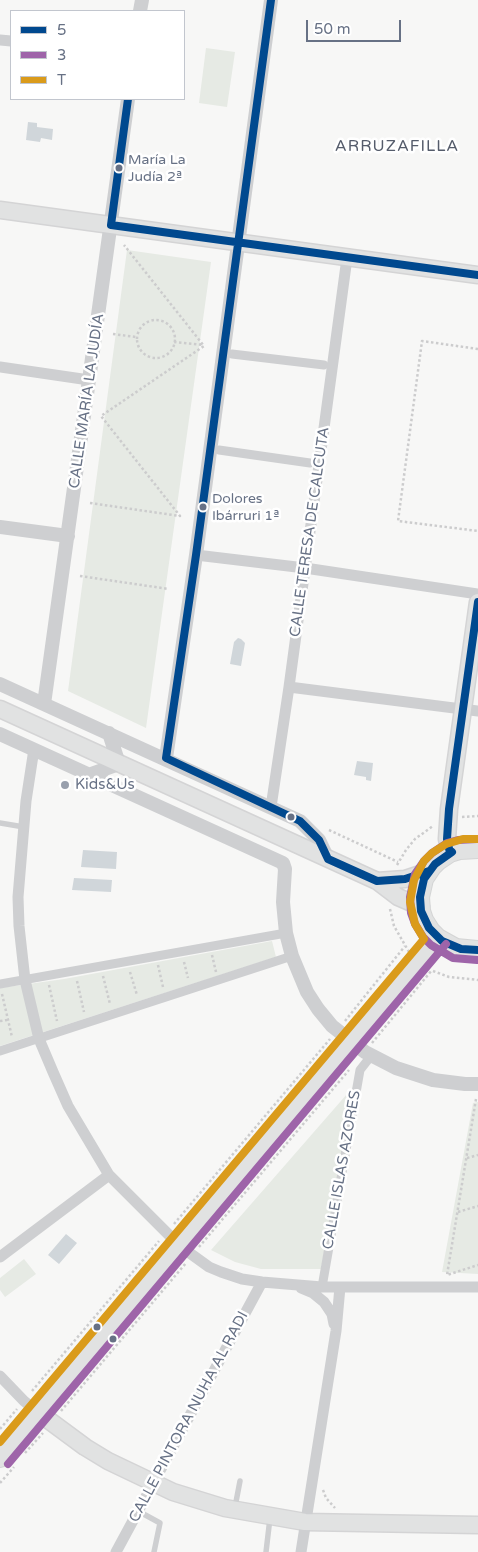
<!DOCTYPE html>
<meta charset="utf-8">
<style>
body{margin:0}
#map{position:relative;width:478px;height:1552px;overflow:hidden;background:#f7f7f6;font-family:"Varela Round",sans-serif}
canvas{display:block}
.legend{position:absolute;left:10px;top:10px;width:175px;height:90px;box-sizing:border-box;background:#fff;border:1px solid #c2c6ce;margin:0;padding:6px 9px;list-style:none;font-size:15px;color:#677185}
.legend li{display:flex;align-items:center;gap:10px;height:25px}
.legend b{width:25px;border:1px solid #c2c6ce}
.scale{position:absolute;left:306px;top:20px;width:95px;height:22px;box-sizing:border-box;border:2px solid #677185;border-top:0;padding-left:6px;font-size:15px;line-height:18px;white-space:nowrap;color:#677185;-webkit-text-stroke:4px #fff;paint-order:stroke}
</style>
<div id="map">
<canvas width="478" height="1552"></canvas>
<ul class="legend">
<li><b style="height:6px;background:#00498f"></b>5</li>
<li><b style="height:6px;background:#9e64a9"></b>3</li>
<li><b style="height:6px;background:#da9b1b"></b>T</li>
</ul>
<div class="scale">50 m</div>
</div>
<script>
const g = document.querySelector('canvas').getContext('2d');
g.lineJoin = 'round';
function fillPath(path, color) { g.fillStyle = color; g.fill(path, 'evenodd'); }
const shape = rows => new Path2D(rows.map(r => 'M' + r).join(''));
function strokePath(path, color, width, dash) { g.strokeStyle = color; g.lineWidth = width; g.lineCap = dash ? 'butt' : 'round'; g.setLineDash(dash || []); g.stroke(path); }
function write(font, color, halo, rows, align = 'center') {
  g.font = font + ' "Varela Round",sans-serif'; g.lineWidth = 5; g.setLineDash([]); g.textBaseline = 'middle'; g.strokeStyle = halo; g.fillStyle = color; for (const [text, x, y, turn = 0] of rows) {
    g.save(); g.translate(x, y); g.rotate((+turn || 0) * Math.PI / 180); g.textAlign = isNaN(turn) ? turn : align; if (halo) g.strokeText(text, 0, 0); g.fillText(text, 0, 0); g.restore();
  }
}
fillPath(shape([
 [206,48,235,52,227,107,199,103],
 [127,250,211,262,146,728,68,691],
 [272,941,276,957,0,1046,0,988,64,979],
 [354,1086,321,1269,261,1269,235,1262,211,1250],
 [478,1102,478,1274,442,1272,473,1103],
 [24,1259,36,1274,5,1297,0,1290,0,1278]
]), '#e6eae4');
fillPath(shape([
 [28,122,37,123,37,127,53,129,52,140,41,138,40,142,26,140],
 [238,638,241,639,245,643,241,666,230,664,234,642],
 [357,761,373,763,371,781,366,780,366,777,354,775],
 [83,850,117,852,116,869,81,867],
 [74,878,112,880,111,892,72,890],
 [66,1234,77,1243,59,1264,48,1255]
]), '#d0d6da');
const secondary = shape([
 [0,210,478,275],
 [0,709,377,881,398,897,421,907],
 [450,853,447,839,449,809,478,602],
 [377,881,405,879,429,871],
 [39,1413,85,1447,108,1461,173,1492,225,1508,305,1522,478,1525]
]);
const primary = shape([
 [478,849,460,850,450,853,438,861,432,867,424,879,420,897,421,911,424,920,431,931,438,938,456,948,478,950],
 [0,1458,438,938]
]);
strokePath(secondary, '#d4d4d5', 19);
strokePath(primary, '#d4d5d5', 20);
strokePath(shape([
 '137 339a19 19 0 1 1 38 0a19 19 0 1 1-38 0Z',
 [113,334,136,337],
 [174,342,203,345],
 [478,349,422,341,398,521,478,531],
 [90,503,180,516,101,416,204,346,124,245],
 [80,576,169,589],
 [462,817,478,816],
 [329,830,398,862],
 [397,865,406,850,415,839,433,826],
 [390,909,394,926,409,952],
 [212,955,216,972],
 [184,962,188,978],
 [158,965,163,987],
 [433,971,449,977,478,980],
 [130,972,137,995],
 [103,976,110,1004],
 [77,981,84,1012],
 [49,985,57,1021],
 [2,994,12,1037],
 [0,1021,7,1020],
 [345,1021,405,946],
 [372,1043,432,970],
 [476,1099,447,1275,478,1265],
 [467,1158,478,1155],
 [458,1212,478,1206],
 [174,1224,330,1039],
 [199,1247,349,1070],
 [32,1391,159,1241],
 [61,1411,186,1263],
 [0,1429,17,1409],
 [25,1453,43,1433],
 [0,1483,14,1467],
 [323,1490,326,1498,335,1508]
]), '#cccccd', 2.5, [2.5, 2.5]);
strokePath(shape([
 [0,823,24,827],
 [235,1507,240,1481],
 [138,1511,160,1523,154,1552],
 [266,1552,270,1518]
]), '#cecfd1', 5.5);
strokePath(shape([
 [232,354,324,365],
 [219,450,310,463],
 [0,984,286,933],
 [0,1051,292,956],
 [322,1287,360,1070,371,1056]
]), '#cecfd1', 9);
strokePath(shape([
 [0,40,11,41],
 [0,367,89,380],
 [196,555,305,568,478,594],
 [289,687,478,711],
 [34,749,26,801,18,897,19,926,25,980,39,1039,53,1072,68,1106,109,1175,180,1246,209,1267,221,1272,242,1279,262,1282,322,1287,478,1287],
 [271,807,289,687,347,258],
 [0,1257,109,1175],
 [301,1288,313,1293,324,1302,332,1314,334,1324],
 [0,1376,24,1401,39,1413],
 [116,1552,262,1282],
 [301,1552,336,1331,340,1287]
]), '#cecfd1', 11);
strokePath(shape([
 [140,11,142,0],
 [0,527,68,536],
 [0,684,300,821,319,840,328,859],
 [44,704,128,99],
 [0,734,283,863,285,869,283,902,286,933,292,956,307,992,318,1009,332,1026,365,1052,396,1068,433,1080,465,1084,478,1084],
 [166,758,196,555,271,0],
 [91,774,119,764,109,733]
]), '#cecfd1', 14);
strokePath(secondary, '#e1e2e2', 16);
strokePath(primary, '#e1e2e2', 18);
strokePath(shape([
 [271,0,196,555,166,758,300,821,319,840,328,859,377,881,405,879,429,871],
 [128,99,111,225,478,275],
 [452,852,435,864,424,879,420,897,421,911,429,928,442,941,461,949,478,950],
 [450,853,447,839,449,809,478,602]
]), '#00498f', 8);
strokePath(shape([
 [477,960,453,958,431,945,423,937,415,924,411,913,410,897,415,874,424,861,432,853,447,843,458,840,477,839],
 [8,1464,446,944]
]), '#9e64a9', 8);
strokePath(shape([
 [0,1442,424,939,415,924,410,902,414,880,424,861,432,853,446,844,463,839,478,839]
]), '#da9b1b', 8);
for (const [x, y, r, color] of [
 [119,168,4.5,"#677185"],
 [203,507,4.5,"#677185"],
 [65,785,5,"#99a0ad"],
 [291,817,4.5,"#677185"],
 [97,1327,4.5,"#677185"],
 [113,1339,4.5,"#677185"]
]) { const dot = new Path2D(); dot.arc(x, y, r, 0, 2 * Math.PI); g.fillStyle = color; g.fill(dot); strokePath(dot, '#fff', 2); }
write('14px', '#677185', '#fff', [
 ["María La",128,160],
 ["Judía 2ª",128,177],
 ["Dolores",212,499],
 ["Ibárruri 1ª",212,516]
], 'left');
write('15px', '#677185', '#fff', [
 ["CALLE MARÍA LA JUDÍA",87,401,-82],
 ["CALLE TERESA DE CALCUTA",310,532,-82],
 ["CALLE ISLAS AZORES",342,1170,-80],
 ["CALLE PINTORA NUHA AL RADI",189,1417,-62]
]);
write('15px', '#677185', '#fff', [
 ["Kids&Us",75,785]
], 'left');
g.letterSpacing = '1px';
write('16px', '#555c6b', '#fff', [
 ["ARRUZAFILLA",397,147]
]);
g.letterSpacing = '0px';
</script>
